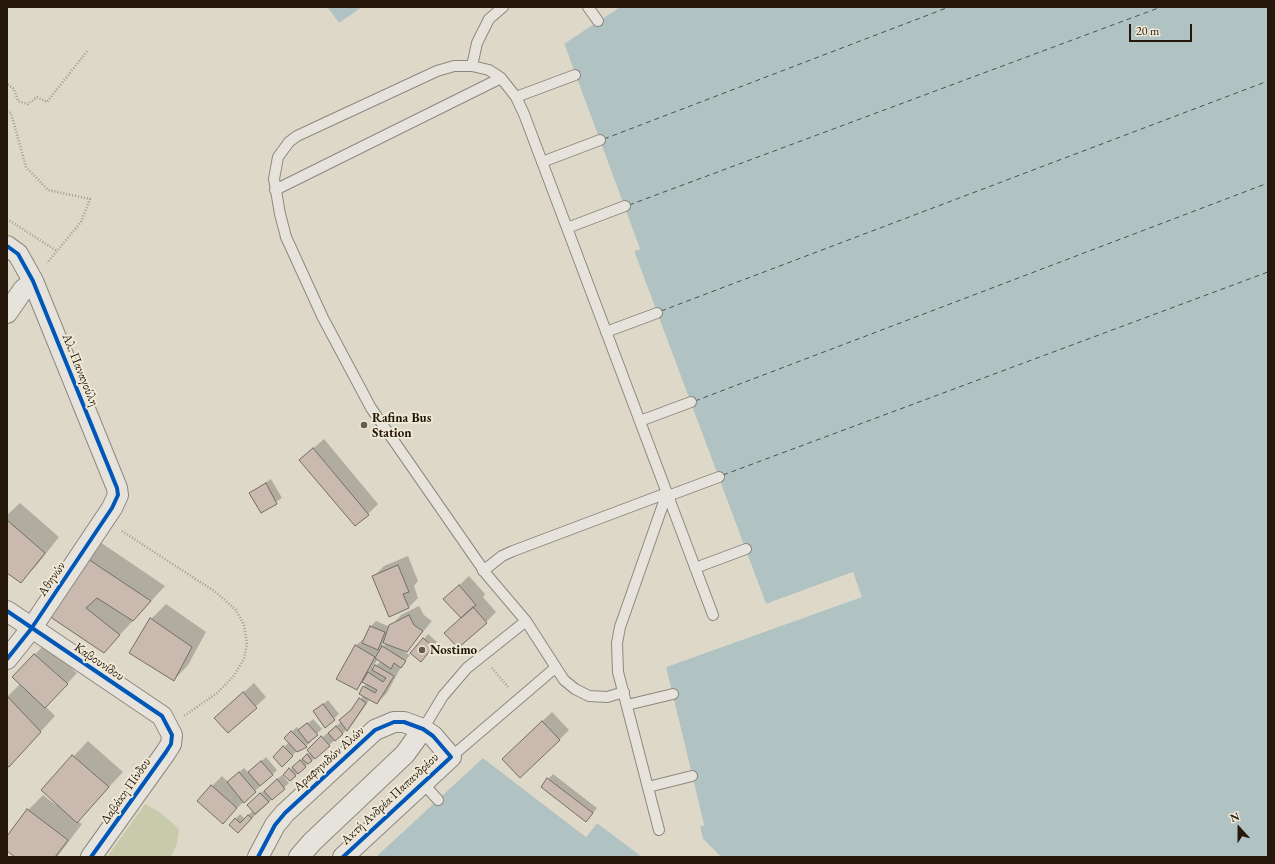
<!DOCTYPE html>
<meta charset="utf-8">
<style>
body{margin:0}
#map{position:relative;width:1275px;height:864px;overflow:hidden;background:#ded8c9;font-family:"EB Garamond",serif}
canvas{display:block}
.frame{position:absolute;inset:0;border:8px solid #251709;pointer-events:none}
.north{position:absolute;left:1219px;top:808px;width:40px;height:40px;-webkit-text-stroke:3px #efe8d7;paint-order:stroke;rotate:339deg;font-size:11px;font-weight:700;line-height:16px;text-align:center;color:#251709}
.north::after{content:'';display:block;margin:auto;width:14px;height:18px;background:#251709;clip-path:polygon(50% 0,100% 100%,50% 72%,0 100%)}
.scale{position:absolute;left:1129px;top:24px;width:63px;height:18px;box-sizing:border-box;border:2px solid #251709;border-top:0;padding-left:5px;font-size:12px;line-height:14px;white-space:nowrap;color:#251709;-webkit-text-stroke:3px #efe8d7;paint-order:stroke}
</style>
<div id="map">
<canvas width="1275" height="864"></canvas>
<div class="frame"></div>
<div class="north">N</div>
<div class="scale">20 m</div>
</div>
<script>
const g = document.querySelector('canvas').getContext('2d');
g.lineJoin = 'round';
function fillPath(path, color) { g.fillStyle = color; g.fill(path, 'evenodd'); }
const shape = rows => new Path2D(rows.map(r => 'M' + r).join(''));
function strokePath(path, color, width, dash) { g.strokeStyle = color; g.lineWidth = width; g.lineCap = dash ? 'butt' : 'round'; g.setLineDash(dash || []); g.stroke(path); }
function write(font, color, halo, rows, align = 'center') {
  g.font = font + ' "EB Garamond",serif'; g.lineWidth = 4; g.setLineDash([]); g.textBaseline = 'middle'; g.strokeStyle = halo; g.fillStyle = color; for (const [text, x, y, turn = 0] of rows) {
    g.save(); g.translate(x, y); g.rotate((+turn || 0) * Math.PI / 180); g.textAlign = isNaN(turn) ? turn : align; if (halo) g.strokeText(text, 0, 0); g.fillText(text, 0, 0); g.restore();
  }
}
fillPath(shape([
 [145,804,161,813,179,829,177,844,171,857,107,857]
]), '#c8cbab');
fillPath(shape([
 [327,7,362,7,339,23],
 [620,7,1268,7,1268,857,721,857,703,839,700,827,704,825,666,667,861,597,853,572,766,604,634,251,640,249,564,43],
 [483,758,586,837,597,823,642,857,376,857]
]), '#b0c2c2');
fillPath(shape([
 [325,7,327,7,339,23,364,7,339,25],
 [616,7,620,7,564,44,640,249,634,251,766,604,853,572,862,597,666,667,704,825,700,827,703,839,721,857,718,857,701,840,698,827,702,824,664,666,859,596,852,575,767,606,764,605,632,252,633,250,638,247,562,44],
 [485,757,586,834,597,821,644,857,597,823,586,837,483,758]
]), '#ded8c9');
fillPath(shape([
 [324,439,378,504,368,514,300,460],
 [271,479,282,498,261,512,250,493],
 [20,503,59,537,36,566,21,581,7,572,7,515],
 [100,542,165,586,104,652,51,616],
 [408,556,418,581,414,586,418,598,408,608,374,576,384,566],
 [469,576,485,594,483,597,496,612,486,622,461,618,445,599],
 [166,604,206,632,188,665,174,680,151,619],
 [419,606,424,615,432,621,407,651,399,649,410,655,402,665,387,693,377,703,370,699,352,725,290,780,284,775,310,752,313,745,341,722,364,695,364,687,367,683,364,681,356,689,355,646,366,637,371,626,376,621,390,627,401,615],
 [383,642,386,643,384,646,382,645],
 [378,659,381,661,373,668,372,668],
 [428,634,437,642,425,656,412,653],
 [45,644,77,673,46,707,55,716,9,766,7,765,7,697,21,683,14,677],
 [254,683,266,697,228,732,215,718],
 [328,700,339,714,325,726,314,712],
 [552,712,569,730,559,740,513,749],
 [313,719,322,729,310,740,311,742,306,746,297,751,282,765,274,757,289,742,290,733,297,727,300,730],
 [88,741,123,772,77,821,82,824,57,857,16,857,7,850,7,837,28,810,43,795,56,805,57,803,42,790],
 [266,757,277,770,233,812,212,786,222,776,228,782,244,768,249,773],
 [553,774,597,808,591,816,548,779],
 [282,775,289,783,238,832,230,825,240,814,245,819,253,810,253,800]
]), '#0003');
strokePath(shape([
 [604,139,949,7],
 [629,205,1161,7],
 [661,311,1268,81],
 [695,401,1268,183],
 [723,475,1268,272]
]), '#4f4f49', 1, [5, 4]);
const building = shape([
 [313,448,369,515,355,526,299,460,313,448],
 [266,483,277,504,261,513,249,493,266,483],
 [7,520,45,553,21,583,7,573,7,520],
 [85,557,151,601,133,621,97,598,86,608,120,635,104,653,49,616,85,557],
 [398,565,409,592,403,594,409,608,389,617,372,576,398,565],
 [459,585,476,605,461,618,443,599,459,585],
 [473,607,487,623,458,648,444,633,473,607],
 [409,615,414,625,423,631,407,652,383,643,389,625,409,615],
 [150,618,192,647,174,681,129,653,150,618],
 [370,626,385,632,378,650,362,643,370,626],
 [423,638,433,647,421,662,410,653,423,638],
 [355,645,375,657,357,690,336,679,355,645],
 [382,646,406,661,401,668,394,663,391,669,375,658,382,646],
 [34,654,68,684,45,708,12,677,34,654],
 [375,665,394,676,377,704,359,694,363,686,375,693,377,690,362,682,368,672,383,682,386,678,372,670,375,665],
 [243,692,257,708,228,733,214,718,243,692],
 [7,696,41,732,9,767,7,766,7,696],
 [359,698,366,703,347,731,339,720,351,710,359,698],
 [323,704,335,720,325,728,313,711,323,704],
 [542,721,560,740,520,778,502,759,542,721],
 [307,723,318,735,308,743,298,730,307,723],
 [336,726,343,734,335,741,328,733,336,726],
 [291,731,307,747,297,752,284,738,291,731],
 [321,736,330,746,315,759,307,750,321,736],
 [283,746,293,756,282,767,273,757,283,746],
 [307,754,312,761,308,764,302,759,307,754],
 [72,755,109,787,77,823,41,790,72,755],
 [300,760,306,767,298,774,292,767,300,760],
 [261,761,273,775,260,786,248,772,261,761],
 [289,768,296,776,290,781,283,775,289,768],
 [239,772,256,792,244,803,227,782,239,772],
 [547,778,593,813,586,822,541,787,547,778],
 [277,779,285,789,272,800,264,791,277,779],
 [211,785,237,808,223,824,197,801,211,785],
 [260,793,269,802,255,814,247,805,260,793],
 [27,809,68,840,55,857,15,857,7,851,7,836,27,809],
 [248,815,252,818,238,833,229,825,235,818,240,823,248,815]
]);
fillPath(building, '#c9b9af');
strokePath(building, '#736e64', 1);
const service = shape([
 [588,7,598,21],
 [472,66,477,43,489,19,503,7],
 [516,97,575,75],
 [542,162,600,140],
 [275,190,501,78],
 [567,228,625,206],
 [606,332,657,313],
 [640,421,691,402],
 [668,496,719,477],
 [695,568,746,549],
 [483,571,502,556,513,551,667,493],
 [624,692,607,697,589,696,575,689,564,680,526,621,487,575,371,408,323,318,286,237,280,214,274,179,278,157,289,142,297,136,437,71,454,66,472,66,489,70,501,78,516,97,524,114,713,615],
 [627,705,673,694],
 [423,729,443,696,467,668,526,621],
 [451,757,555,668],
 [423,783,438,800],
 [648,787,692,776],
 [659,830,618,672,617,643,620,627,667,493]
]);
const minor = shape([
 [7,246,18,254,33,281,117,488,118,495,112,508,31,629,7,659],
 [7,313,23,290,33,281],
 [7,611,162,716,172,735,171,744,166,752,91,857],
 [258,857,275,825,285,813,375,730,394,722,404,722,423,729,433,736,451,757,343,857],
 [299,857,312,842,405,754,423,729]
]);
strokePath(service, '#8d887e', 12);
strokePath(minor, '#8d887e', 22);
strokePath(shape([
 [7,86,7,84,14,89,18,101,28,104,37,97,47,102,88,50],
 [7,111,11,113,26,167,48,190,90,199,81,222,47,263],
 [7,219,57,251],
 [122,531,217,593,236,610,244,625,247,644,244,659,233,677,217,693,184,716],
 [492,668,508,687]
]), '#a19c96', 2.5, [1, 2]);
strokePath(service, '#e6e3dc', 10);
strokePath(minor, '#e6e3dc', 20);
strokePath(shape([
 [7,246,18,254,33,281,117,488,118,495,112,508,31,629,7,659],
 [7,611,162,716,172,735,171,744,166,752,91,857],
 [258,857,275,825,285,813,375,730,394,722,404,722,423,729,433,736,451,757,343,857]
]), '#0057b8', 4);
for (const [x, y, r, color] of [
 [364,425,4,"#665b4c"],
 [422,650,4,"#665b4c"]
]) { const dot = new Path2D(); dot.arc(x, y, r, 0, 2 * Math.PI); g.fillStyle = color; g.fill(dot); strokePath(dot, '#efe8d7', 1.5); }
write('13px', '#251709', '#efe8d7', [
 ["Αλ. Παναγούλη",80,370,68],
 ["Αθηνών",52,579,-56],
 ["Καβουνίδου",99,662,34],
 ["Αραφηνιδών Αλών",329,759,-42],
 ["Δαβάκη Πίνδου",126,791,-55],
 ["Ακτή Ανδρέα Παπανδρέου",390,799,-43]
]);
write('bold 13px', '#251709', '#efe8d7', [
 ["Rafina Bus",372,418],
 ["Station",372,433],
 ["Nostimo",430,650]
], 'left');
</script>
